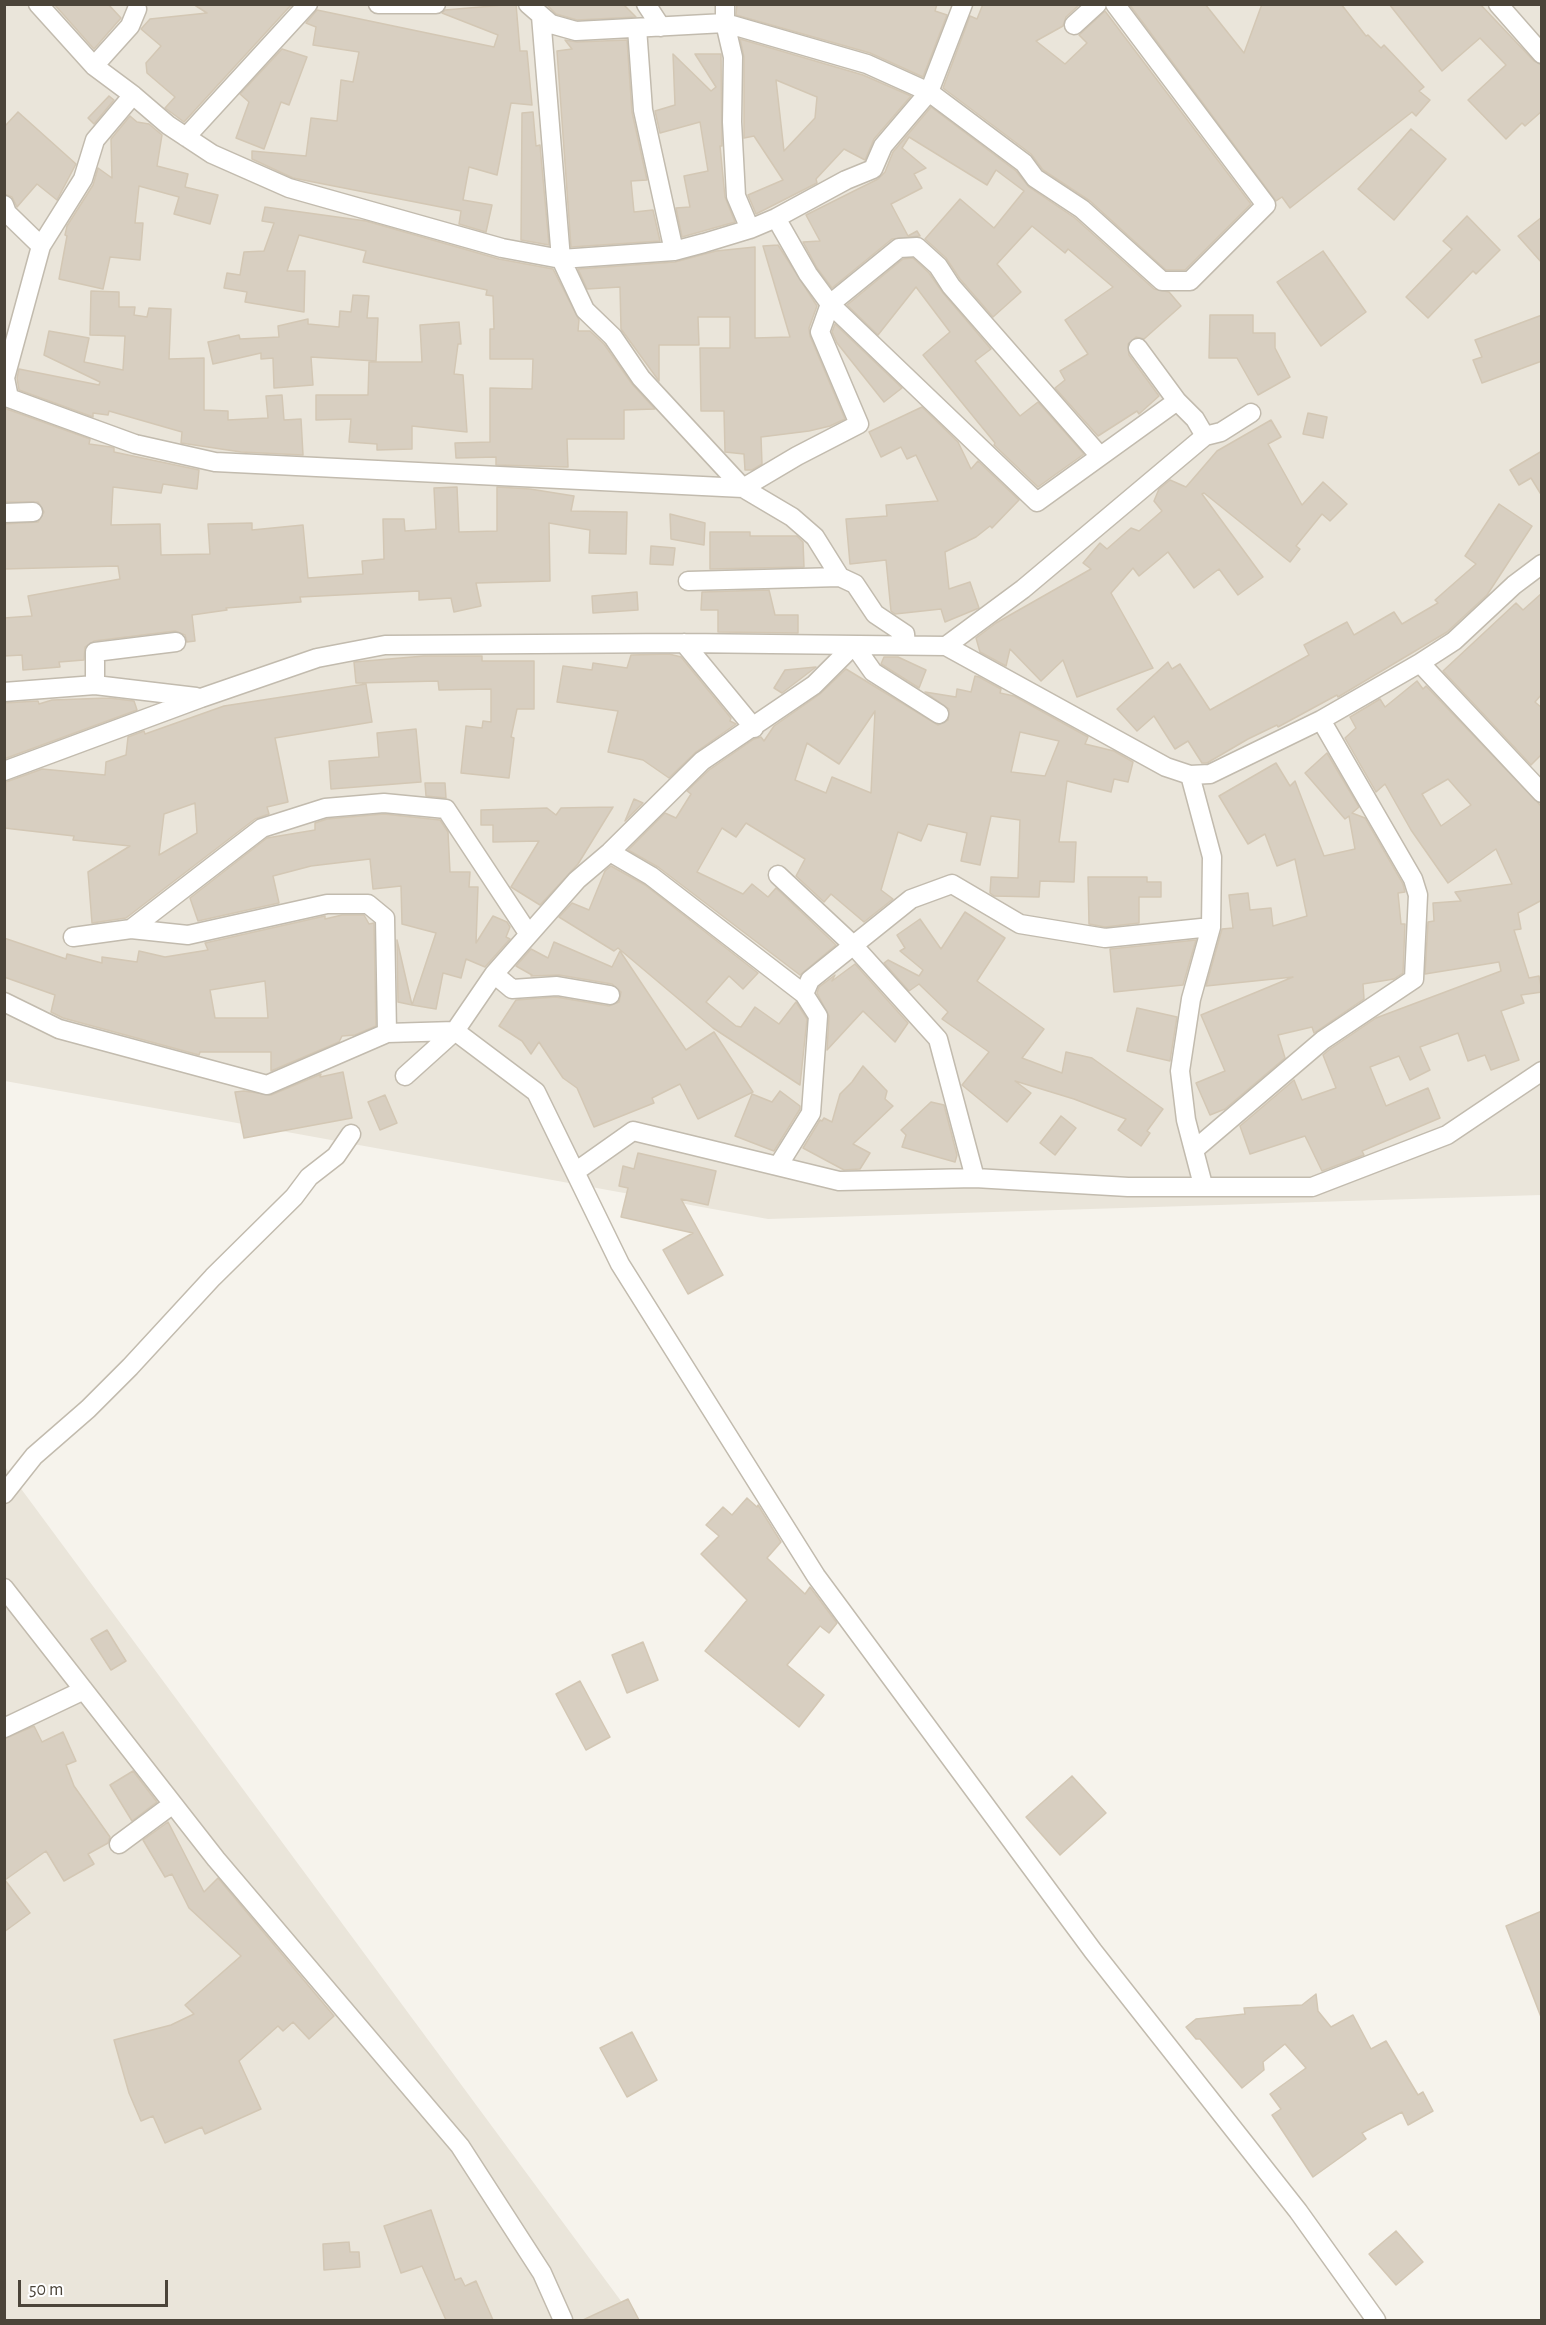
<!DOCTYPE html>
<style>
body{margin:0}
#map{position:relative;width:1546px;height:2325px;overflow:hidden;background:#f6f3ec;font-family:"Alegreya Sans",sans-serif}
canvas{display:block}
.frame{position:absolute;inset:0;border:6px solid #4b4439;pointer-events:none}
.scale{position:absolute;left:18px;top:2280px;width:150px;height:27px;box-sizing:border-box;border:3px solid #4b4439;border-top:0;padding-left:8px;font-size:18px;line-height:21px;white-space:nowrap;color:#4b4439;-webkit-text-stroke:4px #fff;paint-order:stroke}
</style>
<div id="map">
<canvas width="1546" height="2325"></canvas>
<div class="frame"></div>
<div class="scale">50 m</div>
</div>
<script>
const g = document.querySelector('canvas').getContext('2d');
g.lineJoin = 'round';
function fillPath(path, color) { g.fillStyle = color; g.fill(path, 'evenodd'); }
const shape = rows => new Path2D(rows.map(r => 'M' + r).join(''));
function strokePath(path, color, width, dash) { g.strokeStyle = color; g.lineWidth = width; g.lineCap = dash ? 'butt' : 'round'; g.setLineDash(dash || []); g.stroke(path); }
fillPath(shape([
 [4,5,1541,5,1541,1195,768,1219,5,1081],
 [5,1467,635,2320,5,2320]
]), '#eae5da');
const building = shape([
 [54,4,108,4,121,18,94,49,54,4],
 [193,4,292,4,184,122,165,108,175,97,147,73,146,63,161,46,141,29,150,19,207,13,193,4],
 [516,4,520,51,527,51,532,105,511,103,497,175,469,167,463,200,492,205,486,232,459,224,461,211,293,178,252,159,252,151,306,156,311,118,337,121,341,80,353,82,359,52,313,45,316,27,306,23,317,10,494,47,498,35,442,13,445,10,516,4],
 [546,4,623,4,636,17,577,20,556,14,546,4],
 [737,4,937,4,935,11,947,15,923,77,870,53,736,15,737,4],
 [983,4,1080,4,1066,17,1063,26,1036,41,1065,64,1087,43,1079,35,1105,11,1251,204,1185,270,1166,270,1090,201,1043,170,1031,154,943,88,970,16,977,19,983,4],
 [1129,4,1205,4,1244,53,1262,4,1341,4,1366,36,1368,35,1381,48,1384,45,1424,87,1419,91,1430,100,1416,116,1412,112,1290,208,1282,197,1276,201,1129,4],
 [1389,4,1480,4,1534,61,1542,65,1542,111,1525,126,1522,123,1506,139,1468,100,1506,65,1480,38,1442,71,1389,4],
 [740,39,863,75,911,96,874,139,865,160,844,149,816,179,817,183,756,214,748,195,783,180,754,136,744,138,744,57,740,39],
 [776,80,817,97,815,118,784,151,776,80],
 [565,40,577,42,627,40,632,112,647,180,631,181,634,212,653,210,660,241,571,247,557,51,572,49,565,40],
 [282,49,307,57,289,105,281,102,264,149,236,138,249,102,240,94,282,49],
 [673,54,711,91,716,87,695,54,721,54,722,146,720,146,725,197,735,222,682,237,676,208,690,207,684,176,708,171,700,122,660,133,655,111,675,105,673,54],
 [109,96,114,100,94,124,88,118,109,96],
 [931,107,1016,171,1029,187,1075,218,1154,289,1169,292,1181,306,1144,339,1136,337,1128,344,1129,355,1159,396,1139,414,1137,411,1098,436,1055,388,1065,380,1060,371,1088,354,1065,320,1113,287,1068,249,1065,253,1032,226,997,264,1021,292,993,317,960,279,946,258,925,239,960,199,994,228,1024,191,996,170,987,185,909,137,902,148,926,168,914,174,922,188,891,204,908,236,917,231,920,236,892,239,832,288,817,268,803,242,820,241,806,215,878,179,885,172,893,152,931,107],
 [18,112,76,164,57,200,37,184,17,207,12,197,4,194,4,127,18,112],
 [533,112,536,146,540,145,549,245,521,240,522,113,533,112],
 [130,116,137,122,149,124,162,135,157,166,188,174,185,187,218,195,210,224,174,214,179,197,139,186,135,223,143,223,140,260,110,257,103,289,59,279,67,236,65,235,67,226,93,185,98,168,112,178,111,139,130,116],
 [1411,129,1446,159,1394,220,1358,189,1411,129],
 [265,207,366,221,499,259,553,269,579,320,578,331,590,331,604,344,632,384,655,409,624,410,624,439,567,439,568,467,496,465,496,457,456,458,455,443,490,442,490,388,532,389,533,359,490,359,490,329,494,329,493,296,486,295,487,290,363,262,366,251,299,235,287,271,305,271,304,312,245,302,247,292,224,288,227,273,240,275,244,252,264,251,274,223,262,221,265,207],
 [1467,216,1500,250,1476,274,1473,271,1428,318,1406,297,1452,249,1443,241,1467,216],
 [1542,217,1542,263,1518,236,1542,217],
 [778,245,817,306,809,328,810,336,845,419,830,426,809,431,761,437,762,464,752,470,745,470,744,454,725,452,724,411,701,411,700,348,730,348,730,317,698,317,699,345,659,345,659,381,621,329,620,287,587,289,578,269,675,262,716,251,755,247,755,338,790,337,763,246,778,245],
 [1323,251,1366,312,1321,346,1277,282,1323,251],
 [913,258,929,273,943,293,991,349,975,361,1020,416,1038,402,1084,454,1038,487,994,445,995,443,923,355,950,332,916,287,878,335,847,305,903,259,913,258],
 [91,291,119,292,119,307,135,307,134,315,147,317,149,308,171,309,169,359,204,358,204,410,228,411,228,420,268,418,266,396,282,395,284,420,301,419,303,455,241,452,181,443,182,432,109,411,108,415,93,413,93,417,19,390,17,378,19,369,99,385,100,382,44,355,49,331,89,338,84,362,123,370,125,336,90,335,91,291],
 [353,295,369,296,367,318,378,318,376,361,311,357,313,385,274,388,273,358,261,359,261,353,213,364,208,342,239,335,240,339,279,337,278,326,308,319,308,324,339,327,340,311,351,312,353,295],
 [1210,315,1253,315,1253,333,1275,333,1275,348,1290,377,1258,395,1237,358,1209,358,1210,315],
 [1542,315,1542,361,1482,383,1473,360,1482,357,1475,340,1542,315],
 [459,322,461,344,458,344,454,374,463,375,467,432,412,426,412,449,377,450,377,444,349,442,351,419,316,420,316,395,368,395,369,362,422,362,420,325,459,322],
 [835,324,902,388,884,402,837,343,832,332,835,324],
 [922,407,958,442,971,469,978,461,1019,500,992,528,990,526,976,537,945,552,949,589,970,582,979,608,945,622,941,609,895,614,891,611,886,560,850,564,846,519,887,516,886,505,938,501,916,455,907,459,901,447,881,457,869,432,922,407],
 [4,408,90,439,89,444,111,447,114,448,114,452,199,470,197,489,163,484,161,493,113,487,111,525,160,524,161,555,210,554,208,524,252,523,252,530,303,525,308,578,363,574,362,561,384,559,383,519,404,519,405,531,436,529,434,488,457,487,459,532,497,531,497,487,530,489,574,496,571,511,627,512,626,554,589,553,590,530,549,523,550,581,476,583,481,606,454,612,451,598,419,600,419,591,300,597,301,602,226,608,227,610,192,615,195,641,187,642,185,635,175,631,94,641,85,647,84,660,59,662,60,667,23,670,22,655,4,656,4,618,32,616,28,596,120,579,118,566,4,569,4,524,38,522,44,512,38,502,4,502,4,408],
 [1308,413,1327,417,1323,438,1303,434,1308,413],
 [1271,420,1281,437,1268,444,1302,505,1323,482,1347,504,1330,521,1322,514,1296,546,1300,549,1290,562,1204,493,1202,494,1263,577,1238,595,1219,569,1194,588,1168,552,1139,576,1133,568,1111,593,1153,668,1077,697,1063,660,1041,681,1010,649,1006,666,980,652,976,638,996,623,1091,569,1083,563,1100,543,1107,549,1131,528,1139,531,1162,511,1154,501,1159,489,1170,480,1186,487,1217,451,1271,420],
 [1542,451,1542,496,1531,478,1519,485,1510,470,1542,451],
 [1499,504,1532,526,1487,595,1447,632,1338,697,1337,695,1278,727,1277,725,1248,739,1207,763,1202,763,1188,741,1175,749,1154,716,1137,731,1117,709,1168,662,1172,669,1180,664,1210,710,1309,655,1304,645,1347,622,1354,635,1394,612,1402,624,1438,603,1435,600,1476,564,1465,556,1499,504],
 [670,514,705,523,704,545,671,539,670,514],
 [710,532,750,532,750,536,797,536,803,542,804,567,710,569,710,532],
 [651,546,675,548,673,565,650,564,651,546],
 [769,590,775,615,798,615,798,633,718,632,718,610,701,610,702,592,769,590],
 [637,592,638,610,593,613,592,596,637,592],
 [1542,593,1542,694,1535,702,1542,708,1542,754,1531,765,1443,671,1516,603,1523,610,1542,593],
 [669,654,681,657,731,718,730,721,736,724,696,752,669,778,643,760,608,752,618,711,557,702,563,666,592,670,593,663,627,668,631,655,669,654],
 [424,656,482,656,482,661,534,661,534,709,517,709,511,737,514,738,509,778,461,773,466,726,482,728,483,721,491,722,491,689,439,690,438,681,356,683,354,662,424,656],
 [884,657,898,657,926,670,919,688,881,664,884,657],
 [816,667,782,693,774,688,785,670,816,667],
 [846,669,938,725,948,720,949,709,925,692,956,697,957,689,971,692,975,676,979,677,1001,689,1000,693,1014,696,1088,737,1085,744,1114,751,1133,762,1128,782,1114,779,1111,792,1067,781,1059,842,1076,842,1074,882,1040,881,1039,897,994,896,990,893,991,877,1018,878,1020,820,991,816,980,865,961,861,967,833,928,824,921,841,898,832,881,890,893,899,864,922,831,894,824,902,796,876,805,859,746,823,736,837,722,828,697,872,743,894,752,884,768,897,776,888,836,945,800,975,658,867,628,850,665,813,676,818,691,794,687,791,709,770,754,739,761,737,764,741,774,726,820,694,846,669],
 [875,711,871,793,832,777,826,793,795,780,807,743,839,764,875,711],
 [1020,732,1059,741,1045,776,1011,772,1020,732],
 [1417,681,1423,689,1426,686,1542,807,1542,900,1518,913,1521,929,1514,930,1529,978,1539,976,1542,992,1521,995,1524,1003,1501,1011,1519,1060,1491,1070,1485,1055,1468,1061,1458,1033,1420,1047,1430,1070,1410,1080,1399,1056,1370,1067,1386,1106,1428,1088,1440,1118,1362,1151,1364,1155,1322,1171,1305,1136,1250,1154,1240,1126,1294,1080,1302,1100,1336,1088,1323,1055,1330,1049,1376,1018,1501,971,1499,962,1425,974,1428,922,1434,921,1433,903,1461,901,1455,892,1512,884,1496,849,1448,883,1411,830,1385,784,1376,792,1345,738,1356,728,1350,717,1380,699,1385,707,1417,681],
 [1448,779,1471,805,1441,826,1422,794,1448,779],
 [366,684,372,722,275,738,288,802,267,807,269,814,255,819,126,918,92,923,88,872,130,846,73,840,74,836,4,828,6,782,42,769,105,775,106,762,126,755,128,737,144,731,145,734,224,706,366,684],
 [195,803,197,833,159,855,164,814,195,803],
 [109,698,134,701,137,710,4,759,4,703,38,701,39,704,52,700,109,698],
 [416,729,421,782,331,789,329,761,379,757,377,733,416,729],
 [1327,753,1359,807,1352,813,1365,818,1403,884,1405,892,1398,893,1401,924,1405,924,1403,973,1394,979,1363,984,1364,999,1314,1033,1312,1027,1278,1035,1285,1058,1225,1109,1210,1115,1196,1083,1225,1071,1201,1015,1293,977,1206,986,1222,929,1233,928,1229,895,1248,893,1250,910,1271,908,1273,926,1307,916,1295,859,1277,866,1265,834,1248,844,1219,796,1276,763,1290,786,1295,781,1324,856,1355,849,1349,816,1345,819,1305,773,1327,753],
 [425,783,445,783,446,798,426,796,425,783],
 [634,799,643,803,625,821,634,799],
 [613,807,578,864,540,905,511,887,539,841,493,842,493,825,481,825,481,810,547,808,556,815,561,808,613,807],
 [384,814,440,820,448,832,450,872,470,872,469,887,478,887,476,943,493,916,507,922,510,927,506,937,510,939,485,967,466,959,461,978,443,973,436,1009,412,1005,436,933,402,924,401,886,373,889,370,859,311,866,273,876,279,903,198,921,190,898,267,838,315,830,315,823,327,819,384,814],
 [611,866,645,885,758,973,743,989,729,976,706,1002,736,1026,741,1027,755,1007,779,1024,796,1002,807,1019,800,1085,713,1028,618,948,614,951,559,917,572,903,589,910,605,871,611,866],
 [1088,877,1147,877,1147,882,1161,882,1161,897,1139,897,1139,923,1105,927,1089,924,1088,877],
 [965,912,1005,938,977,981,1044,1029,1022,1058,1062,1073,1066,1052,1092,1058,1163,1109,1147,1131,1150,1133,1141,1146,1118,1130,1126,1119,1074,1099,1015,1081,1031,1093,1007,1122,962,1085,989,1052,942,1019,948,1012,919,984,909,991,884,963,888,960,919,976,923,970,900,951,905,948,897,935,920,919,941,949,965,912],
 [342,915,364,915,369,924,374,923,376,1026,355,1035,342,1036,339,1042,271,1071,271,1052,200,1052,199,1055,63,1018,51,1012,55,995,4,977,4,938,66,959,67,954,102,963,102,957,137,962,139,951,165,957,208,950,205,943,325,916,325,919,342,915],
 [265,981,268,1018,215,1018,210,990,265,981],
 [397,940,412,1005,398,1002,397,940],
 [1196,940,1183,985,1114,992,1110,949,1196,940],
 [554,942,612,967,620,951,686,1050,714,1032,753,1092,698,1119,680,1084,652,1098,654,1103,594,1127,577,1088,563,1078,539,1042,531,1054,522,1041,499,1026,516,1000,556,997,609,1006,619,1002,621,992,612,984,559,975,531,976,532,975,516,966,531,949,548,958,554,942],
 [855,964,908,1023,895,1042,863,1011,827,1050,829,1016,817,993,819,987,835,975,832,981,855,964],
 [1137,1008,1177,1017,1170,1061,1127,1051,1137,1008],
 [863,1066,887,1091,885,1099,893,1106,853,1144,870,1153,860,1169,844,1170,803,1148,820,1120,822,1121,824,1118,832,1122,840,1094,852,1082,863,1066],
 [343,1072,352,1118,244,1138,235,1092,244,1091,271,1095,321,1074,320,1077,343,1072],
 [780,1091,800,1106,800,1109,774,1151,735,1136,752,1094,772,1102,780,1091],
 [385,1095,397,1123,380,1130,368,1102,385,1095],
 [931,1102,944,1105,957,1155,955,1162,902,1147,906,1135,901,1130,931,1102],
 [1061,1116,1076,1128,1055,1155,1040,1143,1061,1116],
 [638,1153,716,1171,708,1205,681,1199,723,1275,688,1294,663,1250,693,1233,621,1217,628,1188,619,1186,623,1166,634,1169,638,1153],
 [747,1498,757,1507,758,1505,781,1542,767,1558,805,1594,810,1587,837,1623,829,1633,820,1626,787,1665,824,1695,799,1727,705,1651,747,1600,701,1554,719,1536,706,1525,723,1507,732,1515,747,1498],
 [107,1630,126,1661,111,1670,91,1639,107,1630],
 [643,1642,658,1680,627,1693,612,1655,643,1642],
 [580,1681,610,1737,586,1750,556,1694,580,1681],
 [34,1726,42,1742,63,1732,76,1761,66,1765,74,1786,110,1837,108,1843,88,1854,94,1864,64,1881,46,1851,5,1880,30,1913,4,1932,4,1739,34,1726],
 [133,1771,157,1802,132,1821,110,1785,133,1771],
 [1072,1776,1106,1813,1060,1855,1026,1817,1072,1776],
 [168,1822,204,1892,218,1878,334,2016,309,2039,293,2022,283,2031,278,2026,239,2061,261,2109,205,2134,202,2127,165,2143,153,2116,141,2121,129,2093,114,2040,171,2025,194,2014,185,2005,241,1956,189,1908,172,1874,165,1877,143,1840,168,1822],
 [1542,1911,1542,2017,1541,2017,1506,1926,1542,1911],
 [1316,1994,1318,2011,1331,2027,1353,2015,1371,2049,1386,2041,1418,2095,1423,2092,1433,2111,1408,2125,1402,2112,1362,2133,1366,2139,1313,2177,1272,2115,1281,2109,1270,2094,1306,2068,1285,2044,1263,2062,1264,2070,1242,2088,1200,2039,1196,2039,1186,2027,1196,2019,1245,2014,1244,2008,1302,2005,1316,1994],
 [632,2032,657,2080,627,2097,600,2048,632,2032],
 [431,2210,455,2280,461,2278,465,2286,476,2281,493,2320,446,2320,422,2266,401,2273,384,2226,431,2210],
 [1396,2231,1423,2262,1396,2285,1369,2254,1396,2231],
 [349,2242,350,2252,359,2252,360,2267,324,2270,323,2244,349,2242],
 [628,2299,639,2320,583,2320,628,2299]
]);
fillPath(building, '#d8cfc1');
strokePath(building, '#d3c7b4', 1.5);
const minor = shape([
 [38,4,94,66,133,95,168,125,212,154,289,188,502,248,561,259,674,251,704,243,750,229,776,218,846,180,873,169,883,146,929,92,963,4],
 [378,4,436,4],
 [528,4,551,24,576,31,725,23,867,64,929,92,1024,163,1035,178,1082,209,1162,281,1190,281,1266,205,1115,4],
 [646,4,661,27],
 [725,4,725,23,733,57,732,122,736,196,750,229],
 [1498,4,1542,54],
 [541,16,561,259,585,310,613,337,641,378,743,488,797,456,859,424,820,332,830,304,899,248,917,247,938,266,951,286,1099,455],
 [1074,25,1097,4],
 [637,28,643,110,674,251],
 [94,66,130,26,137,9],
 [133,95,95,140,83,179,41,246,5,378,9,398,135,444,215,462,743,488,792,517,815,537,840,577],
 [186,137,308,4],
 [4,205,7,213,41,246],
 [776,218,808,274,830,304,1037,502,1177,401],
 [1138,348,1177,401,1195,419,1205,436],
 [4,513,33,512],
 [688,581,840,577,855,584,875,614,905,634,906,645],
 [684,643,754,728],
 [946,646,1023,589,1205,436,1221,432,1251,413],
 [1420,663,1542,793],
 [95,685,95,652,176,642],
 [4,692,95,685,196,697],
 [4,771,201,698,317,658,385,645,684,643,946,646,1166,767,1190,775,1210,774,1321,720,1420,663,1454,641,1514,585,1542,564],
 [1190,775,1212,857,1211,927,1191,999,1180,1071,1186,1120,1203,1185],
 [610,852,651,876,804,994,818,1016,811,1113,778,1166],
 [778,875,852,944,938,1039,975,1178],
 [131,929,262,828,325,808,384,803,446,809,528,933],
 [73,937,131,929,188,935,327,904,368,904,385,918,387,1033],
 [494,974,512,989,557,986,610,995],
 [804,994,810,980,911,899,952,884,1020,924,1105,938,1211,927],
 [4,1002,59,1029,267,1085,387,1033,455,1031,536,1092,620,1264,816,1576,1093,1951,1298,2211,1376,2320],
 [405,1076,455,1031,494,974,577,880,610,852,702,761,814,685,854,645,873,672,939,714],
 [1194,1150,1323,1040,1414,979,1418,895,1413,879,1321,720],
 [575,1172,633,1131,839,1181,975,1178,1128,1187,1312,1187,1447,1135,1542,1071],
 [4,1494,34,1456,88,1409,130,1367,213,1277,294,1197,309,1177,336,1156,351,1134],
 [4,1588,216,1859,460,2146,542,2273,563,2320],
 [4,1728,84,1690],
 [119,1844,173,1804]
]);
strokePath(minor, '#c2bbae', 21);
strokePath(minor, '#fff', 18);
</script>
